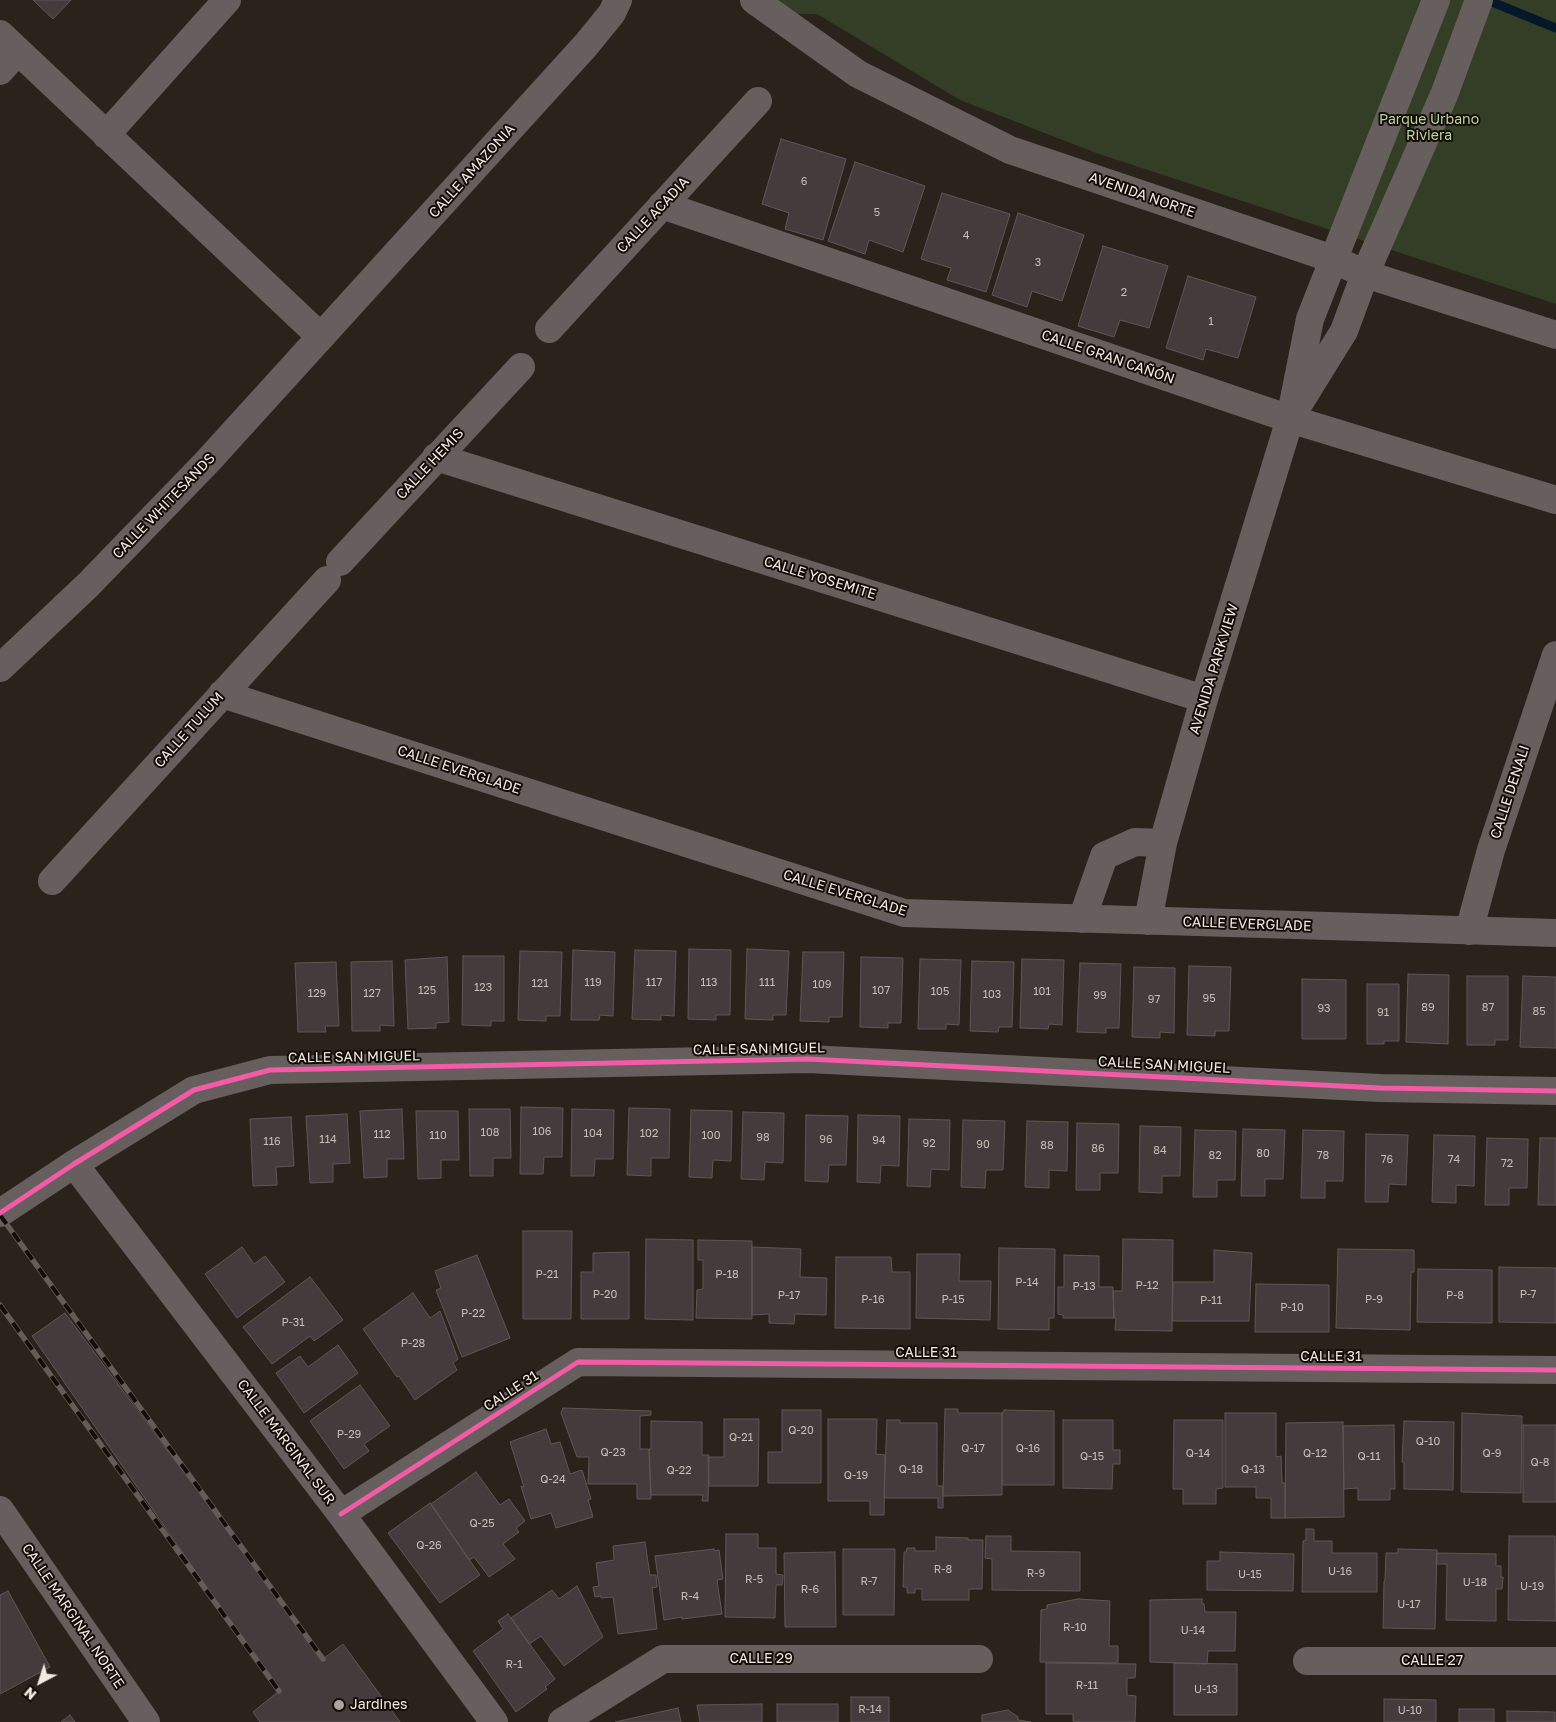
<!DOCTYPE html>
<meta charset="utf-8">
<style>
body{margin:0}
#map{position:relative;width:1556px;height:1722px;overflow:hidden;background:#2a231c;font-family:"Golos Text",sans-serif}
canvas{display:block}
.north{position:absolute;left:15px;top:1657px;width:50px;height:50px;-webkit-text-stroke:4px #130d08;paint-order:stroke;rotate:220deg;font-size:14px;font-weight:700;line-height:20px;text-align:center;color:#f2e9e1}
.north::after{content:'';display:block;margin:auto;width:18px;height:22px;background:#f2e9e1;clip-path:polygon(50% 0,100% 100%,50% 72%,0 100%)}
</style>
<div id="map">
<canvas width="1556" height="1722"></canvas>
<div class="north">N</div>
</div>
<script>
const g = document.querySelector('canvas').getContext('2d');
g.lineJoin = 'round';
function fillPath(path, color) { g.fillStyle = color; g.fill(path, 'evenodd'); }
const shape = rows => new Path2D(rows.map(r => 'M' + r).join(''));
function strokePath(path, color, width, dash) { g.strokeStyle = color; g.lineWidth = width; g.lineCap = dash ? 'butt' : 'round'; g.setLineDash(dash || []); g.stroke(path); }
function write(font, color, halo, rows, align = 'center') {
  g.font = font + ' "Golos Text",sans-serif'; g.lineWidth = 4; g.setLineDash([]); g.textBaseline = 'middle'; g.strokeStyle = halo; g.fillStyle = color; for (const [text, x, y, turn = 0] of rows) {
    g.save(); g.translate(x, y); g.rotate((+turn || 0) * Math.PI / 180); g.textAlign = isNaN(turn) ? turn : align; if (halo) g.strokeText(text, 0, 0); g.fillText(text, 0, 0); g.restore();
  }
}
fillPath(shape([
 [777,0,1556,0,1556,304,1096,153,960,100,817,14,796,14]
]), '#343d25');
strokePath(shape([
 [1492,2,1556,28]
]), '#04182a', 9);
const building = shape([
 [33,0,71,0,53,19,33,0],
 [781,139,846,159,823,240,785,229,789,213,762,204,781,139],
 [855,162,925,186,903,252,869,240,865,254,828,241,855,162],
 [942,193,1010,214,986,292,947,280,951,268,921,259,942,193],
 [1018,213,1084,235,1062,301,1032,291,1027,307,992,295,1018,213],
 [1103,246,1168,266,1149,328,1120,320,1114,337,1078,326,1103,246],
 [1188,276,1256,297,1238,358,1206,349,1203,360,1166,348,1188,276],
 [689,949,731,950,730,1015,716,1015,716,1020,688,1019,689,949],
 [747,949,789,951,786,1015,773,1015,773,1020,745,1019,747,949],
 [573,950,615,952,613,1016,600,1015,599,1020,571,1020,573,950],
 [635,950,676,951,674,1016,661,1015,661,1020,632,1019,635,950],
 [520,951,562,952,560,1016,546,1016,546,1021,518,1020,520,951],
 [803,952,844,952,842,1017,829,1017,829,1022,800,1021,803,952],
 [463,956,504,956,504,1021,491,1021,491,1026,462,1025,463,956],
 [447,957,449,1022,436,1023,436,1028,408,1029,405,960,447,957],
 [861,957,903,958,901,1023,888,1023,888,1028,860,1027,861,957],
 [920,959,961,960,959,1025,946,1024,946,1029,918,1029,920,959],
 [1022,959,1064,960,1062,1025,1049,1024,1048,1029,1020,1028,1022,959],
 [392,961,394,1026,380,1025,380,1031,352,1031,351,962,392,961],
 [972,961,1014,962,1012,1027,999,1027,998,1032,970,1031,972,961],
 [336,962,339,1026,325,1026,326,1032,298,1032,295,963,336,962],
 [1080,963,1121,964,1119,1028,1106,1028,1106,1033,1077,1032,1080,963],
 [1189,966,1231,967,1229,1031,1215,1031,1215,1036,1187,1035,1189,966],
 [1134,967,1175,968,1174,1033,1160,1032,1160,1038,1132,1037,1134,967],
 [1408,974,1449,975,1448,1044,1406,1042,1408,974],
 [1467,976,1508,976,1508,1040,1495,1040,1495,1045,1467,1045,1467,976],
 [1523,976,1556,977,1556,1048,1520,1047,1523,976],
 [1302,979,1346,980,1346,1039,1302,1039,1302,979],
 [1367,984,1399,984,1399,1041,1384,1041,1384,1044,1367,1044,1367,984],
 [521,1107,563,1108,562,1157,544,1157,543,1174,520,1174,521,1107],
 [629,1108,670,1109,669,1158,651,1158,651,1176,627,1175,629,1108],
 [402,1109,404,1159,387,1159,387,1177,364,1178,360,1111,402,1109],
 [469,1109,510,1109,511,1158,493,1158,493,1176,470,1176,469,1109],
 [572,1109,614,1110,613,1159,595,1159,594,1176,571,1176,572,1109],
 [691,1110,732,1111,731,1161,713,1160,712,1178,689,1177,691,1110],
 [416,1111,458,1111,459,1160,441,1160,441,1178,418,1179,416,1111],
 [743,1112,784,1113,783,1163,765,1162,764,1180,741,1179,743,1112],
 [347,1114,350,1163,333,1164,333,1182,310,1183,306,1116,347,1114],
 [806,1115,848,1116,846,1165,829,1165,828,1182,805,1181,806,1115],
 [858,1115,900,1116,899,1166,881,1165,880,1183,857,1182,858,1115],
 [291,1117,294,1166,276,1167,277,1185,253,1186,250,1119,291,1117],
 [909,1119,950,1120,949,1170,931,1169,930,1187,907,1186,909,1119],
 [963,1120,1005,1121,1003,1170,986,1170,985,1188,961,1187,963,1120],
 [1027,1121,1068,1122,1067,1171,1049,1170,1049,1188,1025,1187,1027,1121],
 [1077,1123,1119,1124,1118,1173,1100,1173,1100,1190,1076,1190,1077,1123],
 [1140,1126,1181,1127,1180,1176,1162,1176,1162,1193,1139,1192,1140,1126],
 [1243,1129,1285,1130,1283,1179,1265,1179,1265,1196,1241,1196,1243,1129],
 [1195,1130,1236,1131,1235,1180,1217,1180,1217,1197,1193,1197,1195,1130],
 [1303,1130,1344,1131,1343,1181,1325,1181,1325,1198,1301,1198,1303,1130],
 [1366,1134,1408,1135,1406,1185,1389,1184,1388,1202,1365,1202,1366,1134],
 [1434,1135,1475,1136,1474,1186,1456,1185,1456,1203,1432,1202,1434,1135],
 [1487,1138,1528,1139,1527,1188,1509,1188,1509,1205,1485,1205,1487,1138],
 [1540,1138,1556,1138,1556,1205,1538,1205,1540,1138],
 [523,1231,572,1231,571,1319,523,1319,523,1231],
 [646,1239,693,1240,693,1320,645,1319,646,1239],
 [1123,1239,1173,1240,1172,1331,1115,1330,1116,1318,1114,1318,1113,1291,1122,1291,1123,1239],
 [698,1240,752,1241,752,1319,696,1318,697,1290,703,1289,703,1260,698,1260,698,1240],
 [242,1247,254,1264,265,1256,285,1282,237,1318,205,1274,242,1247],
 [752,1247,801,1249,800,1277,827,1278,826,1315,795,1314,794,1324,769,1323,769,1314,752,1315,752,1247],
 [999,1248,1055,1249,1054,1318,1049,1318,1049,1330,998,1329,999,1248],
 [1338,1249,1414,1250,1414,1272,1411,1272,1410,1330,1336,1328,1338,1249],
 [1214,1250,1252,1253,1249,1321,1172,1321,1173,1282,1214,1282,1214,1250],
 [629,1252,629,1319,581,1319,581,1272,593,1272,593,1253,629,1252],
 [917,1254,960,1254,959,1281,991,1281,990,1320,916,1318,917,1254],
 [477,1255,510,1338,462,1357,436,1290,441,1288,435,1271,477,1255],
 [1064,1255,1099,1256,1099,1287,1113,1287,1114,1318,1063,1318,1063,1315,1058,1314,1058,1287,1064,1287,1064,1255],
 [836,1257,891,1257,892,1272,910,1272,910,1329,835,1328,836,1257],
 [1499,1267,1556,1268,1556,1323,1499,1322,1499,1267],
 [1418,1269,1492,1270,1492,1323,1417,1322,1418,1269],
 [310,1277,343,1320,314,1341,310,1336,272,1364,243,1327,310,1277],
 [1256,1284,1329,1285,1329,1332,1255,1332,1256,1284],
 [413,1293,430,1318,440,1311,458,1359,453,1363,457,1370,415,1400,399,1376,397,1377,363,1329,413,1293],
 [65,1313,323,1659,343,1644,400,1722,260,1722,253,1712,279,1691,32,1336,65,1313],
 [338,1345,358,1373,304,1413,276,1373,300,1356,308,1367,338,1345],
 [360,1385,390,1426,364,1444,369,1451,344,1469,310,1421,360,1385],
 [563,1408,651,1411,651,1415,640,1416,640,1449,649,1449,651,1499,637,1499,637,1484,588,1484,589,1457,577,1457,561,1413,563,1408],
 [945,1409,958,1409,958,1413,1002,1413,1002,1495,943,1496,945,1409],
 [782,1410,821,1410,821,1483,768,1483,768,1452,782,1452,782,1410],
 [1004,1410,1054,1411,1054,1485,1002,1485,1002,1412,1004,1412,1004,1410],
 [1225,1413,1276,1413,1276,1457,1281,1456,1282,1483,1285,1483,1285,1518,1271,1518,1271,1498,1256,1498,1256,1487,1225,1487,1225,1413],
 [1462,1413,1522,1416,1521,1493,1461,1492,1462,1413],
 [724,1419,759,1419,758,1486,709,1486,708,1457,724,1457,724,1419],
 [828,1419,877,1419,876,1454,885,1455,884,1515,870,1515,870,1501,828,1501,828,1419],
 [887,1420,900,1420,900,1423,937,1423,937,1486,943,1486,943,1508,938,1508,938,1498,884,1498,887,1420],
 [1063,1420,1113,1420,1113,1450,1120,1450,1120,1464,1113,1464,1112,1489,1063,1488,1063,1420],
 [1174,1420,1223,1420,1223,1488,1216,1489,1216,1504,1183,1504,1183,1489,1173,1489,1174,1420],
 [651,1421,702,1422,702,1455,709,1455,708,1501,702,1501,703,1495,651,1495,649,1449,651,1449,651,1421],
 [1404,1421,1454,1422,1453,1490,1404,1489,1404,1462,1402,1462,1404,1421],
 [1343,1422,1344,1517,1285,1518,1286,1423,1343,1422],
 [1394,1425,1395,1489,1390,1489,1390,1500,1358,1500,1358,1488,1344,1489,1343,1426,1394,1425],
 [1523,1425,1556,1425,1556,1502,1523,1502,1523,1425],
 [546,1429,551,1444,560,1442,570,1474,582,1470,591,1499,588,1500,593,1517,556,1528,551,1513,531,1519,521,1486,524,1487,510,1442,546,1429],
 [476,1472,500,1505,509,1499,525,1521,516,1528,519,1532,503,1544,515,1559,489,1577,474,1557,469,1560,431,1504,476,1472],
 [430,1503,480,1575,440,1603,388,1533,430,1503],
 [1306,1529,1314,1529,1314,1541,1332,1541,1332,1553,1377,1553,1377,1592,1302,1592,1303,1541,1306,1540,1306,1529],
 [726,1534,758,1534,758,1548,776,1548,776,1574,783,1575,782,1585,776,1585,775,1618,725,1617,726,1534],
 [986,1536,1011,1536,1011,1551,1080,1552,1080,1591,992,1590,992,1559,985,1558,986,1536],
 [1509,1536,1555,1536,1556,1621,1508,1620,1509,1536],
 [936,1537,968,1538,968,1540,983,1540,982,1589,969,1589,969,1600,922,1600,922,1589,915,1589,915,1593,907,1593,907,1587,903,1587,904,1552,906,1552,907,1548,915,1548,915,1551,936,1551,936,1537],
 [645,1542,650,1575,656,1575,657,1587,652,1588,657,1629,618,1634,613,1597,601,1598,601,1596,595,1597,593,1587,599,1586,596,1563,614,1560,613,1546,645,1542],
 [714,1549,714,1551,719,1550,723,1579,717,1580,722,1614,682,1619,682,1617,664,1620,655,1556,714,1549],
 [843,1549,895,1549,894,1615,843,1615,843,1549],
 [1398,1549,1437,1550,1435,1629,1383,1628,1384,1581,1385,1580,1386,1553,1398,1553,1398,1549],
 [835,1552,836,1627,785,1627,784,1553,835,1552],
 [1220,1552,1294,1554,1293,1591,1207,1590,1207,1561,1220,1561,1220,1552],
 [1437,1553,1496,1554,1496,1566,1501,1566,1501,1577,1503,1577,1502,1589,1496,1589,1496,1621,1446,1620,1447,1564,1436,1564,1437,1553],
 [577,1586,603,1637,564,1666,541,1636,529,1644,511,1618,552,1590,559,1599,577,1586],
 [8,1591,50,1667,0,1694,0,1595,8,1591],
 [1078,1599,1110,1601,1109,1646,1118,1646,1118,1663,1040,1662,1041,1610,1047,1609,1047,1605,1078,1599],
 [1202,1599,1202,1604,1204,1604,1205,1612,1236,1612,1235,1651,1208,1651,1207,1664,1150,1662,1150,1600,1202,1599],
 [508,1614,555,1679,545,1687,547,1689,516,1712,473,1651,503,1629,498,1621,508,1614],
 [1046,1663,1136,1664,1135,1678,1127,1678,1127,1695,1136,1696,1135,1722,1081,1722,1073,1721,1073,1714,1046,1714,1046,1663],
 [1174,1663,1237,1664,1237,1715,1174,1715,1174,1663],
 [851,1697,889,1697,889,1722,851,1722,851,1697],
 [1384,1699,1436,1700,1436,1722,1384,1722,1384,1699],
 [762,1704,762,1722,700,1722,697,1705,762,1704],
 [777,1704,838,1704,838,1722,777,1722,777,1704],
 [678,1708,681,1722,615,1722,678,1708],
 [1459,1709,1494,1709,1494,1722,1459,1722,1459,1709],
 [1008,1710,1018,1717,1018,1720,1031,1722,982,1722,982,1715,1008,1710],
 [1507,1711,1555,1712,1555,1722,1507,1722,1507,1711],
 [70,1715,75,1722,61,1722,70,1715]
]);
fillPath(building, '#443b3c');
strokePath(building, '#5f5756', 1);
strokePath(shape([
 [754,0,858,74,1010,150,1333,259,1365,274,1556,335],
 [0,34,321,337],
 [0,71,18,51],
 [106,135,227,0],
 [662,205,1290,419,1556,500],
 [549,329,758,101],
 [1300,402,1344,331,1365,274,1444,95,1479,0],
 [436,457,1204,699],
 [340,562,521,367],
 [0,668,88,585,207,462,586,45,612,13,618,0],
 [222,694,904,913,1556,933],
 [52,881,327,580],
 [1082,919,1104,856,1135,842,1163,843],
 [1148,921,1163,843,1204,699,1290,419,1310,319,1436,0],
 [1469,931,1491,850,1556,655],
 [74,1164,341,1514,494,1722],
 [0,1213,74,1164,194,1090,270,1070,808,1059,1380,1088,1556,1091],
 [0,1510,146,1722],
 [341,1514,578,1362,1556,1370],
 [1307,1661,1556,1661],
 [562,1722,663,1659,979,1659]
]), '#665f5d', 28);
const rail = shape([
 [0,1215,323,1659],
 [0,1305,279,1691]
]);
strokePath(rail, '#625d58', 5.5);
strokePath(rail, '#130d08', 4, [11]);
strokePath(shape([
 [0,1213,74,1164,194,1090,270,1070,808,1059,1380,1088,1556,1091],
 [341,1514,578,1362,1556,1370]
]), '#f35aa7', 5);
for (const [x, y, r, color] of [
 [339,1705,6,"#aca49c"]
]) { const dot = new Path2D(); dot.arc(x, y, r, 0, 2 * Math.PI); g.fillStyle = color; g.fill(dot); strokePath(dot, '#130d08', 2); }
write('11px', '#c6beb8', null, [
 ["6",804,182],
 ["5",877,213],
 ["4",966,236],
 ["3",1038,263],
 ["2",1124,293],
 ["1",1211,322],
 ["119",593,983],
 ["117",654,983],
 ["113",709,983],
 ["111",767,983],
 ["121",540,984],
 ["109",822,985],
 ["123",483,988],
 ["125",427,991],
 ["107",881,991],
 ["105",940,992],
 ["101",1042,992],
 ["129",317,994],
 ["127",372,994],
 ["103",992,995],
 ["99",1100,996],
 ["95",1209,999],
 ["97",1154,1000],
 ["89",1428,1008],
 ["87",1488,1008],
 ["93",1324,1009],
 ["85",1539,1012],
 ["91",1383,1013],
 ["106",542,1132],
 ["108",490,1133],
 ["104",593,1134],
 ["102",649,1134],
 ["112",382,1135],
 ["110",438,1136],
 ["100",711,1136],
 ["98",763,1138],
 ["114",328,1140],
 ["96",826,1140],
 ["94",879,1141],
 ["116",272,1142],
 ["92",929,1144],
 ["90",983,1145],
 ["88",1047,1146],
 ["86",1098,1149],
 ["84",1160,1151],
 ["80",1263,1154],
 ["82",1215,1156],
 ["78",1323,1156],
 ["76",1387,1160],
 ["74",1454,1160],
 ["72",1507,1164],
 ["P-21",547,1275],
 ["P-18",727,1275],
 ["P-14",1027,1283],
 ["P-12",1147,1286],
 ["P-13",1084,1287],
 ["P-20",605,1295],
 ["P-7",1528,1295],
 ["P-17",789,1296],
 ["P-8",1455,1296],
 ["P-16",873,1300],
 ["P-15",953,1300],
 ["P-9",1374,1300],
 ["P-11",1211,1301],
 ["P-10",1292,1308],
 ["P-22",473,1314],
 ["P-31",293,1323],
 ["P-28",413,1344],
 ["Q-20",801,1431],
 ["P-29",349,1435],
 ["Q-21",741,1438],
 ["Q-10",1428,1442],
 ["Q-17",973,1449],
 ["Q-16",1028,1449],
 ["Q-23",613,1453],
 ["Q-14",1198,1454],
 ["Q-12",1315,1454],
 ["Q-9",1492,1454],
 ["Q-15",1092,1457],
 ["Q-11",1369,1457],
 ["Q-8",1540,1463],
 ["Q-18",911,1470],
 ["Q-13",1253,1470],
 ["Q-22",679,1471],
 ["Q-19",856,1476],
 ["Q-24",553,1480],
 ["Q-25",482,1524],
 ["Q-26",429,1546],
 ["R-8",943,1570],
 ["U-16",1340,1572],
 ["R-9",1036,1574],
 ["U-15",1250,1575],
 ["R-5",754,1580],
 ["R-7",869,1582],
 ["U-18",1475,1583],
 ["U-19",1532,1587],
 ["R-6",810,1590],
 ["R-4",690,1597],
 ["U-17",1409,1605],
 ["R-10",1075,1628],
 ["U-14",1193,1631],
 ["R-1",514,1665],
 ["R-11",1087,1686],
 ["U-13",1206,1690],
 ["R-14",870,1710],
 ["U-10",1410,1711]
]);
write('14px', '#bdd59b', '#130d08', [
 ["Parque Urbano",1429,120],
 ["Riviera",1429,136]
]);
write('14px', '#f2e9e1', '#130d08', [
 ["CALLE AMAZONIA",472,171,-48],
 ["AVENIDA NORTE",1142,195,19],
 ["CALLE ACADIA",653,215,-47],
 ["CALLE GRAN CAÑÓN",1108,357,19],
 ["CALLE HEMIS",430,464,-47],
 ["CALLE WHITESANDS",164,506,-46],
 ["CALLE YOSEMITE",820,578,17],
 ["AVENIDA PARKVIEW",1214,669,-73],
 ["CALLE TULUM",189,730,-48],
 ["CALLE EVERGLADE",459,770,18],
 ["CALLE DENALI",1510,792,-72],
 ["CALLE EVERGLADE",845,893,17],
 ["CALLE EVERGLADE",1247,924,2],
 ["CALLE SAN MIGUEL",759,1049,-1],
 ["CALLE SAN MIGUEL",354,1057,-1],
 ["CALLE SAN MIGUEL",1164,1065,3],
 ["CALLE 31",926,1353],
 ["CALLE 31",1331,1357],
 ["CALLE 31",511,1391,-33],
 ["CALLE MARGINAL SUR",286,1442,53],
 ["CALLE MARGINAL NORTE",73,1616,56],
 ["CALLE 29",761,1659],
 ["CALLE 27",1432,1661]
]);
write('14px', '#f2e9e1', '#130d08', [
 ["Jardines",350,1705]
], 'left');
</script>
